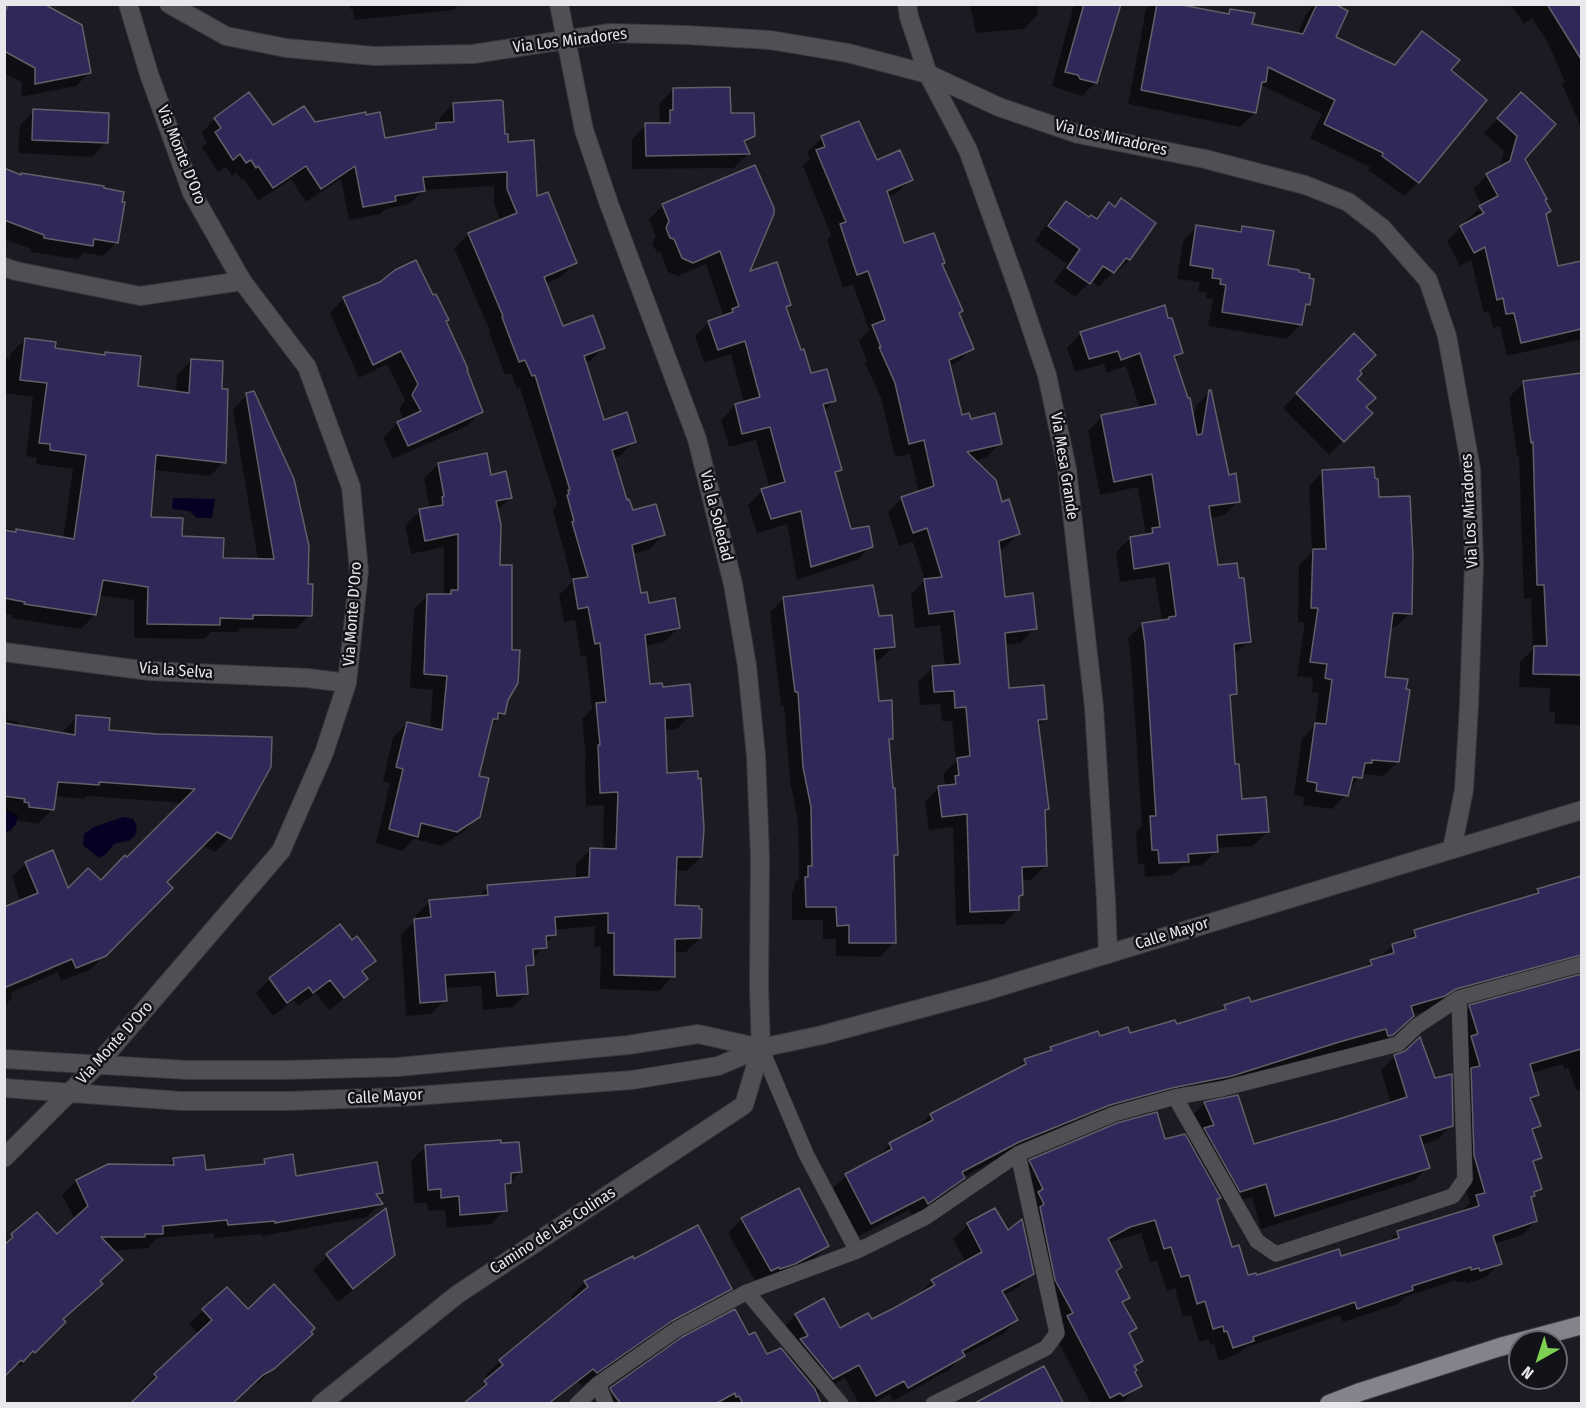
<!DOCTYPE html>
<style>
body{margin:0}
#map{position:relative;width:1586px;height:1408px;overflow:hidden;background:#1c1b23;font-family:"Fira Sans Condensed",sans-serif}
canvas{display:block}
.frame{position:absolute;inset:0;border:6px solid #e7e7ec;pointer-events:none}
.north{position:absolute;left:1508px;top:1330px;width:60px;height:60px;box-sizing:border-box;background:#121219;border:2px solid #67676d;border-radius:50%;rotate:219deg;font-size:16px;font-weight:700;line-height:24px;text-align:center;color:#e7e7ec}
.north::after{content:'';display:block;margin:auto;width:21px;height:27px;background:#7ed053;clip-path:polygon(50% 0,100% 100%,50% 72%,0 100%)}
</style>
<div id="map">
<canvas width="1586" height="1408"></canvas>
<div class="frame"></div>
<div class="north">N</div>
</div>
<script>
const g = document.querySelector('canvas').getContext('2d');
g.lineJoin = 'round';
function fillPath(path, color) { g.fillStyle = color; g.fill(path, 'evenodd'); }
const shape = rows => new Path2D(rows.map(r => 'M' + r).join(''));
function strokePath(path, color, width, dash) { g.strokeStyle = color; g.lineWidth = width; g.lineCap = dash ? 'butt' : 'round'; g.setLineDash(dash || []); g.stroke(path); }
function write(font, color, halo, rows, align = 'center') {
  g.font = font + ' "Fira Sans Condensed",sans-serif'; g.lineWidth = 5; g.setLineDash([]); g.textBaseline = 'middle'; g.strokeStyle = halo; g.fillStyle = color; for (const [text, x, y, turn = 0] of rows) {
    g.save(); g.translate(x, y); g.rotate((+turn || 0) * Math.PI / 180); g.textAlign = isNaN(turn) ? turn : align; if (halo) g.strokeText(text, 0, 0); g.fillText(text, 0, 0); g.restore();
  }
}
fillPath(shape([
 [173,498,215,499,212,518,197,518,189,511,172,509],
 [5,809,18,815,16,824,10,831,5,832],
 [123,817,133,819,137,826,135,836,130,840,114,844,106,854,99,858,83,845,84,834,94,827]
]), '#070024');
fillPath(shape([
 [4,4,41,4,90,72,76,86,21,97,22,82,4,73],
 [349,4,459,4,454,10,354,20,353,9,350,9],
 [970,4,1037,4,1038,14,1024,29,976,33],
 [1074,4,1119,4,1096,82,1082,96,1052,86],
 [1151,4,1181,4,1180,7,1226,15,1230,10,1251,26,1297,34,1307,13,1315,4,1332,4,1334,37,1394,66,1422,33,1449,71,1418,182,1404,196,1368,170,1370,167,1310,138,1322,114,1261,85,1255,113,1240,127,1128,104,1146,9],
 [1510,4,1582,4,1582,130,1562,84,1565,82,1548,43,1532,18,1524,24],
 [673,89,729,115,753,135,744,144,748,154,734,168,632,169,632,139,646,125,658,124,660,122,659,104],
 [1521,94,1523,159,1545,215,1557,268,1582,263,1582,339,1507,356,1500,326,1493,328,1489,311,1484,313,1471,260,1460,266,1447,241,1461,227,1468,223,1466,221,1482,206,1473,189,1487,175,1499,169,1504,151,1484,133],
 [453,104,503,135,536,198,575,263,561,277,545,284,562,328,604,347,590,361,585,363,603,422,634,441,620,456,612,458,626,502,632,512,664,534,650,549,632,554,640,595,647,605,678,628,664,642,645,646,649,686,661,688,691,715,677,729,664,730,666,774,701,857,687,871,675,870,674,907,700,938,686,952,674,952,673,976,659,991,600,989,601,947,594,946,595,926,554,930,554,935,532,960,532,965,525,972,527,993,513,1007,483,1010,481,986,444,988,445,1000,431,1014,406,1016,401,934,416,920,416,915,430,901,477,898,488,887,576,880,576,864,590,850,603,850,604,805,586,806,585,761,586,759,582,719,592,709,586,656,581,657,575,620,564,622,559,595,572,582,553,510,557,504,520,388,517,389,511,373,505,375,489,332,490,331,454,248,469,234,501,221,494,204,494,186,424,190,409,204,386,209,380,214,349,220,341,179,306,202,291,179,258,201,244,179,241,180,236,172,232,176,226,167,218,172,202,147,207,142,201,133,215,119,272,127,314,123,383,140,430,131,437,125,439,125,439,119],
 [34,111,106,142,92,157,18,153,20,125],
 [858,123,877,162,911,179,897,193,887,197,903,245,940,265,958,314,972,348,958,362,949,366,961,417,969,420,1000,444,986,458,974,461,1018,534,1004,548,998,550,1003,598,1035,628,1021,643,1005,645,1008,690,1046,718,1037,727,1048,809,1044,813,1046,865,1031,880,1021,880,1021,895,1017,899,1018,909,1004,924,956,925,953,827,929,830,925,802,939,787,945,787,943,774,956,761,952,721,942,721,940,704,920,705,918,682,933,667,945,666,940,625,915,628,911,595,925,580,913,542,899,546,888,512,902,498,919,493,910,454,895,457,881,398,865,363,867,361,859,341,869,330,853,284,843,288,827,240,831,235,803,166,810,158,807,152,822,138],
 [754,167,747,274,790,304,785,309,810,375,834,400,824,411,840,469,834,475,850,531,871,546,857,560,797,580,787,524,757,533,748,505,762,491,770,489,756,440,729,447,721,420,735,406,744,403,731,354,704,363,695,336,709,322,724,317,706,264,678,276,668,272,661,253,656,251,652,243,656,236,649,219,663,205],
 [4,172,117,242,103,256,84,253,77,259,30,252,31,249,4,239],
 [1121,200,1154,223,1129,260,1115,274,1113,272,1099,287,1091,281,1075,297,1054,282,1067,264,1035,241,1052,217,1066,203,1089,219,1094,219,1109,204,1114,208],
 [1197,226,1237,233,1242,227,1267,266,1309,304,1303,309,1301,324,1287,339,1208,326,1213,299,1206,298,1207,293,1198,291,1200,282,1177,279,1183,241],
 [344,298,445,321,481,412,467,426,393,459,383,438,397,423,404,420,399,410,405,400,387,364,359,378,330,313],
 [1167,319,1182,352,1174,361,1193,420,1196,406,1210,391,1228,476,1239,501,1224,515,1209,518,1217,567,1250,641,1233,655,1236,693,1229,700,1233,766,1240,800,1267,832,1253,846,1216,848,1217,851,1202,865,1182,867,1173,875,1145,877,1144,864,1138,864,1136,832,1142,826,1131,659,1128,638,1142,624,1162,621,1155,577,1120,582,1116,552,1130,538,1146,536,1138,487,1100,495,1088,431,1102,417,1140,409,1126,366,1107,373,1104,364,1075,372,1067,348,1081,333],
 [1354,335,1358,371,1355,379,1364,407,1370,413,1329,455,1283,408],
 [25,339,54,350,103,356,106,354,136,387,176,392,177,375,191,361,220,390,224,462,210,476,153,470,150,519,222,559,258,560,233,409,247,395,306,586,310,615,296,629,241,628,238,632,211,632,204,639,134,638,134,600,98,595,95,615,81,629,11,618,12,615,4,614,4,528,63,539,73,469,36,464,37,458,26,456,33,397,4,393,4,357,10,359,11,353],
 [1582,374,1582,725,1555,724,1555,712,1549,712,1550,688,1519,687,1520,662,1533,649,1531,598,1524,599,1519,456,1517,456,1509,397,1523,383],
 [438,464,489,476,510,498,496,512,507,699,503,713,489,728,477,777,479,816,464,831,442,846,414,839,402,851,376,843,390,783,383,781,393,737,407,723,430,729,433,690,410,688,414,609,428,595,444,595,444,547,411,554,405,525,420,511,430,509,424,478],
 [1323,471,1378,499,1410,613,1396,627,1389,627,1383,678,1398,762,1383,776,1361,774,1346,795,1332,809,1303,805,1304,797,1294,795,1302,739,1315,725,1319,693,1312,692,1313,678,1297,676,1305,622,1298,622,1299,565,1312,552,1309,486],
 [784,598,877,618,894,646,880,660,874,661,878,702,892,738,888,742,896,854,893,857,894,942,880,957,836,956,836,939,823,939,823,920,792,920,792,893,794,890,795,882,799,878,798,822,790,781,784,705,781,706,770,612],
 [77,717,107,731,270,767,229,838,215,852,202,845,165,882,171,888,90,970,61,981,58,972,12,992,11,999,4,1006,4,909,21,902,12,877,26,863,68,891,101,882,127,859,183,803,87,796,84,799,54,796,52,810,38,824,15,820,15,817,11,816,12,812,4,812,4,719,19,722,18,727,62,734,63,731],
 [1582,877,1582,1096,1579,1090,1577,1091,1568,1068,1564,1069,1563,1064,1531,1073,1538,1094,1530,1102,1539,1126,1532,1133,1540,1157,1532,1165,1540,1189,1530,1199,1536,1221,1522,1235,1494,1244,1500,1263,1486,1277,1466,1284,1465,1281,1457,1283,1456,1280,1405,1297,1398,1304,1343,1322,1340,1315,1245,1348,1238,1354,1219,1361,1214,1344,1210,1345,1209,1339,1199,1342,1191,1315,1183,1317,1175,1288,1167,1291,1157,1261,1150,1262,1141,1233,1114,1241,1108,1244,1120,1267,1115,1272,1128,1297,1121,1304,1135,1328,1128,1335,1141,1360,1134,1368,1134,1372,1140,1385,1126,1399,1119,1404,1091,1404,1053,1332,1016,1175,1030,1161,1164,1141,1189,1145,1199,1135,1191,1117,1205,1103,1253,1146,1391,1104,1381,1070,1395,1056,1452,1125,1438,1139,1421,1145,1428,1167,1414,1181,1261,1229,1252,1197,1226,1205,1221,1196,1216,1201,1231,1249,1247,1277,1256,1277,1340,1258,1387,1243,1397,1233,1463,1213,1462,1211,1470,1203,1460,1170,1456,1021,1470,1007,1577,977,1575,971,1412,1015,1377,1049,1374,1050,1372,1043,1324,1055,1003,1156,963,1177,949,1192,913,1217,909,1210,857,1237,831,1190,846,1176,876,1159,890,1144,916,1129,930,1115,1013,1072,1025,1060,1045,1054,1051,1048,1099,1038,1129,1035,1176,1026,1218,1013,1225,1006,1250,1004,1363,970,1371,962,1378,959,1393,945,1404,942,1415,932,1531,897,1538,890],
 [340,926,352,942,374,961,362,973,366,979,352,993,329,1010,316,993,298,1006,294,1000,273,1016,256,993,270,979],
 [425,1147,520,1172,504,1189,505,1210,491,1224,447,1228,445,1210,428,1211,427,1203,414,1203,411,1161],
 [174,1159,204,1172,259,1166,265,1161,295,1178,382,1193,377,1198,381,1203,367,1217,262,1236,261,1234,214,1238,214,1233,157,1238,148,1248,112,1251,98,1282,87,1298,62,1320,64,1322,20,1366,18,1364,4,1378,4,1243,12,1236,57,1236,75,1220,62,1195,76,1181,167,1166],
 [995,1210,1032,1273,1018,1288,1003,1295,1017,1320,1003,1334,963,1355,949,1370,893,1401,890,1394,872,1404,859,1404,845,1378,816,1394,821,1404,597,1403,611,1389,749,1337,766,1356,786,1356,793,1348,782,1329,796,1315,840,1330,871,1321,918,1295,932,1281,966,1263,953,1239,968,1225],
 [742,1219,827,1246,813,1260,757,1284,728,1233],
 [393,1255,379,1269,338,1302,313,1270,327,1256],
 [634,1260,730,1289,716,1303,656,1335,582,1386,578,1382,549,1404,466,1404,488,1379,486,1375,500,1361,574,1301,571,1296,585,1282],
 [226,1289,248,1312,297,1348,258,1383,247,1388,231,1404,129,1404,155,1375,198,1334,189,1324]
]), '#0007');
const building = shape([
 [9,4,44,4,82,25,91,73,35,84,35,68,4,51,4,13,9,4],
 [1084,4,1121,4,1097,83,1080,79,1078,75,1065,72,1084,4],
 [1157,4,1177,4,1229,14,1230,9,1255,13,1252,24,1303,34,1317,4,1335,4,1348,11,1336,37,1395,65,1422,31,1460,60,1451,70,1487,100,1419,183,1382,156,1383,153,1324,124,1335,100,1268,67,1266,82,1262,82,1256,113,1141,90,1157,4],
 [1547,4,1581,4,1581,59,1547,4],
 [730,87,731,113,754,113,755,136,744,141,750,154,646,156,645,123,670,123,670,110,673,110,673,88,730,87],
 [249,92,273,125,304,106,315,122,366,112,366,115,380,112,385,138,436,129,436,123,454,122,453,103,500,100,503,101,505,134,508,134,508,142,534,140,537,196,548,192,577,263,544,277,563,326,593,315,605,348,584,356,604,420,627,412,636,442,612,450,627,500,629,499,633,510,656,504,665,535,632,545,641,593,647,592,649,603,675,598,680,628,645,635,650,684,662,683,663,687,690,684,693,716,665,718,667,773,698,771,698,779,701,778,704,829,702,857,677,857,675,905,699,906,699,909,702,909,701,938,675,939,675,977,614,975,614,933,608,933,608,913,555,917,556,935,546,936,547,948,533,949,534,965,526,966,528,994,497,996,495,972,445,975,447,1001,420,1003,414,919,431,917,429,900,488,895,487,885,589,877,590,848,616,849,618,792,600,793,598,745,600,745,596,703,606,702,600,643,595,644,588,607,578,609,573,579,588,577,572,522,574,521,567,495,569,494,568,490,570,490,535,375,532,376,525,360,519,362,502,317,503,316,468,233,517,213,507,189,507,172,423,177,425,191,395,196,396,201,363,207,355,166,321,189,306,166,273,188,258,166,256,168,251,160,246,163,240,154,233,160,215,132,221,128,214,118,249,92],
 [1521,92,1556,124,1525,159,1547,199,1545,200,1551,211,1546,214,1558,266,1581,261,1581,329,1521,343,1514,313,1506,314,1503,298,1497,300,1485,247,1474,253,1460,226,1484,213,1479,206,1498,196,1486,174,1510,161,1517,136,1497,118,1521,92],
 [33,109,109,113,108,143,32,140,33,109],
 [859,121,877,160,900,150,913,180,887,191,904,243,934,233,945,263,942,264,963,311,959,313,974,349,949,360,962,415,969,413,971,419,995,413,1002,444,967,452,996,480,1002,502,1009,499,1020,534,999,541,1005,597,1033,593,1037,629,1005,633,1009,688,1044,685,1047,719,1038,720,1049,809,1045,810,1047,866,1022,867,1023,895,1019,896,1019,910,970,912,967,814,942,817,938,786,956,784,955,776,959,775,957,758,970,756,966,707,955,708,954,691,934,692,932,666,960,664,954,611,929,614,924,579,942,577,927,528,913,533,901,497,934,486,924,440,909,444,895,383,879,347,881,347,872,325,885,320,868,271,857,275,840,224,846,222,816,150,825,147,821,136,859,121],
 [755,165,774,208,774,214,750,271,777,262,791,305,786,307,801,350,804,349,811,373,827,369,836,401,823,404,842,470,835,472,851,529,869,526,873,547,811,567,801,511,771,519,761,489,785,482,770,427,742,434,735,404,760,397,745,341,718,350,708,321,733,312,732,309,739,306,720,251,693,263,682,258,674,239,670,238,666,228,669,221,662,204,755,165],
 [4,168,21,175,21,173,104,186,104,188,124,192,122,202,125,202,118,243,94,239,93,246,44,238,44,235,4,220,4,168],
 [1121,198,1156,223,1130,260,1126,258,1114,273,1103,266,1090,284,1067,268,1080,249,1048,226,1066,201,1089,217,1091,215,1097,219,1109,202,1115,207,1121,198],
 [1196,225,1241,232,1242,226,1274,231,1268,265,1299,270,1299,272,1310,274,1309,278,1314,279,1310,305,1306,304,1302,325,1222,312,1226,285,1220,284,1221,279,1212,278,1213,269,1190,265,1196,225],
 [416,260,433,295,436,294,449,320,446,321,468,369,467,370,483,412,408,446,397,422,421,411,412,395,418,384,401,351,373,365,343,297,380,282,395,270,416,260],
 [1165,305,1168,318,1172,318,1183,353,1174,356,1188,398,1190,398,1197,435,1202,434,1209,390,1211,390,1229,475,1236,473,1240,502,1209,506,1218,565,1237,563,1239,578,1244,578,1251,642,1234,644,1237,694,1230,695,1235,764,1239,764,1242,799,1266,797,1269,832,1217,835,1218,852,1188,854,1189,862,1159,863,1158,850,1152,850,1150,816,1156,816,1145,644,1142,623,1169,619,1169,617,1176,616,1169,563,1134,569,1130,537,1153,533,1152,528,1160,527,1152,474,1114,482,1101,415,1156,404,1140,353,1121,360,1118,351,1089,359,1080,332,1165,305],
 [1354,333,1376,355,1360,371,1362,374,1357,379,1376,398,1366,407,1373,413,1344,442,1296,393,1354,333],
 [25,338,56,342,55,348,105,355,105,352,141,356,138,386,189,393,191,359,223,361,222,389,228,389,226,463,156,455,151,517,183,518,182,536,224,538,223,558,274,559,246,393,254,391,294,479,309,546,308,584,313,584,312,616,253,615,253,619,220,618,220,625,147,624,148,587,103,580,96,615,24,604,25,602,4,598,4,530,16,532,16,529,74,539,86,455,50,450,50,444,39,443,47,383,20,380,25,338],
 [1581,373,1581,675,1533,674,1534,646,1547,646,1544,585,1537,585,1533,442,1531,443,1523,381,1581,373],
 [487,453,491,475,506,471,512,498,496,501,501,525,500,565,512,565,512,650,520,650,518,683,508,700,505,714,498,713,498,719,493,719,479,776,489,778,480,817,457,832,421,823,418,837,389,829,403,769,396,767,407,722,442,730,447,676,424,674,427,594,451,594,451,590,458,590,458,534,425,541,419,509,443,505,442,497,444,496,438,463,487,453],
 [1374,467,1375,478,1378,479,1379,497,1410,496,1413,556,1412,614,1393,613,1385,677,1408,679,1406,689,1410,690,1399,762,1372,760,1372,763,1365,763,1362,778,1353,777,1348,796,1316,791,1317,783,1307,781,1315,723,1326,724,1332,680,1325,678,1327,664,1310,662,1318,608,1311,608,1313,549,1326,549,1322,470,1374,467],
 [873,585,879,616,892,615,895,647,874,649,879,701,892,700,893,739,889,739,893,788,895,788,898,855,894,855,896,943,849,943,849,925,837,926,836,907,806,907,805,877,808,877,808,866,812,866,811,807,803,767,798,692,795,692,783,597,873,585],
 [76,715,110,718,109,730,157,734,272,737,271,767,231,839,217,832,167,882,173,888,106,956,76,968,72,959,4,988,4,907,38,893,25,862,53,850,68,888,88,868,101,880,125,855,127,857,195,789,99,782,99,785,58,782,54,810,29,807,29,803,24,802,25,799,4,796,4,723,75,735,76,715],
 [1581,876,1581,955,1456,989,1445,996,1411,1006,1414,1016,1393,1035,1388,1036,1386,1029,1339,1042,1232,1076,1172,1088,1110,1105,1019,1142,962,1172,965,1178,928,1204,924,1197,871,1224,845,1174,892,1149,889,1143,933,1120,930,1114,1026,1064,1024,1059,1052,1050,1050,1047,1098,1031,1100,1036,1128,1027,1130,1033,1175,1020,1177,1024,1226,1009,1224,1005,1249,997,1251,1002,1372,965,1370,960,1394,953,1392,944,1416,937,1414,930,1539,893,1537,889,1581,876],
 [340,924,352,940,357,936,376,961,362,971,368,979,344,998,330,980,313,993,309,987,287,1003,269,978,340,924],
 [1581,974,1581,1049,1530,1064,1539,1095,1530,1098,1541,1126,1532,1129,1542,1158,1533,1161,1542,1189,1534,1192,1535,1196,1531,1197,1537,1221,1493,1236,1502,1264,1480,1271,1479,1268,1471,1270,1471,1267,1412,1286,1413,1290,1357,1309,1355,1302,1253,1337,1254,1341,1233,1348,1227,1331,1224,1332,1223,1326,1213,1329,1205,1301,1197,1304,1189,1275,1181,1277,1171,1247,1164,1249,1155,1220,1130,1227,1108,1239,1122,1267,1116,1271,1130,1298,1122,1302,1137,1328,1129,1333,1143,1361,1134,1366,1137,1370,1135,1372,1142,1386,1123,1396,1120,1393,1110,1398,1067,1316,1073,1313,1055,1280,1040,1207,1044,1204,1038,1192,1043,1189,1029,1160,1117,1123,1157,1112,1165,1139,1185,1134,1221,1198,1217,1199,1232,1247,1239,1245,1248,1275,1256,1273,1257,1275,1339,1249,1341,1256,1399,1238,1397,1231,1479,1206,1476,1195,1485,1193,1474,1155,1471,1068,1480,1066,1471,1036,1478,1034,1469,1005,1581,974],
 [1420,1037,1435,1078,1452,1074,1453,1126,1420,1136,1430,1168,1275,1216,1266,1184,1240,1192,1204,1128,1214,1125,1204,1102,1238,1095,1254,1144,1339,1119,1407,1097,1394,1055,1405,1051,1420,1037],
 [501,1140,501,1143,519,1142,522,1172,511,1173,511,1183,505,1184,507,1211,460,1215,459,1196,441,1198,441,1189,428,1190,425,1145,501,1140],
 [293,1154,296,1176,377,1162,383,1193,376,1194,383,1204,275,1223,275,1221,228,1225,227,1220,163,1226,163,1234,145,1234,145,1237,101,1237,123,1260,100,1281,103,1284,63,1319,66,1322,35,1353,33,1351,23,1362,21,1360,4,1377,4,1245,13,1237,11,1234,37,1212,57,1234,88,1206,76,1180,108,1164,174,1165,173,1158,204,1155,206,1170,265,1164,264,1159,293,1154],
 [799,1188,829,1246,795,1264,780,1269,779,1267,771,1271,741,1218,799,1188],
 [386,1208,395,1255,353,1289,326,1254,386,1208],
 [995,1208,1008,1230,1022,1219,1034,1274,1002,1291,1018,1320,962,1351,965,1356,908,1388,904,1381,876,1396,859,1365,833,1379,800,1339,808,1336,795,1314,824,1298,840,1328,868,1313,872,1319,894,1308,935,1285,931,1280,982,1252,967,1223,995,1208],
 [698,1225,732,1289,672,1321,597,1373,593,1369,548,1404,463,1404,487,1384,484,1381,503,1365,499,1360,588,1287,584,1281,633,1256,634,1259,698,1225],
 [274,1284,315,1328,311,1332,313,1334,274,1369,263,1375,232,1404,130,1404,157,1377,154,1374,212,1320,202,1309,227,1287,248,1309,274,1284],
 [735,1309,749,1335,755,1332,767,1354,781,1348,815,1389,821,1404,743,1404,739,1396,736,1397,735,1393,715,1404,621,1404,612,1392,610,1388,682,1337,735,1309],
 [1044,1366,1064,1404,973,1404,1044,1366]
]);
fillPath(building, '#2f2959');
strokePath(building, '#606068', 1.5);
const service = shape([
 [761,1048,806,1154,857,1251],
 [1175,1097,1257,1241,1276,1254,1453,1196,1465,1179,1459,998],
 [747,1292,841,1404],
 [598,1384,606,1404],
 [577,1404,598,1384,677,1329,747,1292,857,1251,926,1217,1018,1154,1114,1114,1175,1097,1221,1089,1398,1044,1417,1026,1459,998,1582,964],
 [933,1404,1046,1348,1057,1333,1018,1154]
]);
const minor = shape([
 [169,4,226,36,286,48,374,56,473,54,610,33,687,35,770,40,848,53,928,74,999,107,1078,134,1205,159,1305,185,1348,202,1382,228,1428,280,1447,336,1471,469,1474,564,1469,705,1464,790,1452,849],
 [907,4,909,17,928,74,968,150,1017,286,1047,375,1067,469,1094,707,1106,901,1108,954],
 [4,267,16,271,140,296,242,281],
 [4,652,149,671,307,678,347,683],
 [321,1404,458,1294,744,1105,761,1048,759,987,760,857,756,756,747,666,733,584,697,439,609,204,584,130,559,4]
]);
const tertiary = shape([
 [4,1059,187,1070,285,1070,398,1067,628,1045,698,1034,761,1048],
 [4,1088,181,1101,286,1101,401,1097,632,1080,718,1066,761,1048,822,1035,986,991,1582,810],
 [4,1158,98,1064,281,851,324,753,347,683,359,571,351,487,307,367,242,281,192,193,149,74,128,4]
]);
const primary = shape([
 [1329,1404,1360,1392,1500,1347,1582,1325]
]);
strokePath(service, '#38383f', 16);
strokePath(minor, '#38383f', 20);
strokePath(tertiary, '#38383f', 20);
strokePath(primary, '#38383f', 20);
strokePath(service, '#505054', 15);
strokePath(minor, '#505054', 18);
strokePath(tertiary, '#505054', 18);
strokePath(primary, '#83838b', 18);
write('16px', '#e7e7ec', '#121219', [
 ["Via Los Miradores",570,41,-7],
 ["Via Los Miradores",1111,138,13],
 ["Via Monte D'Oro",181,155,68],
 ["Via Mesa Grande",1064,466,81],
 ["Via Los Miradores",1470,511,-93],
 ["Via la Soledad",716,516,76],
 ["Via Monte D'Oro",353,614,-86],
 ["Via la Selva",176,671,4],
 ["Calle Mayor",1172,934,-17],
 ["Via Monte D'Oro",115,1043,-48],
 ["Calle Mayor",385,1097,-3],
 ["Camino de Las Colinas",553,1231,-33]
]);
</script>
